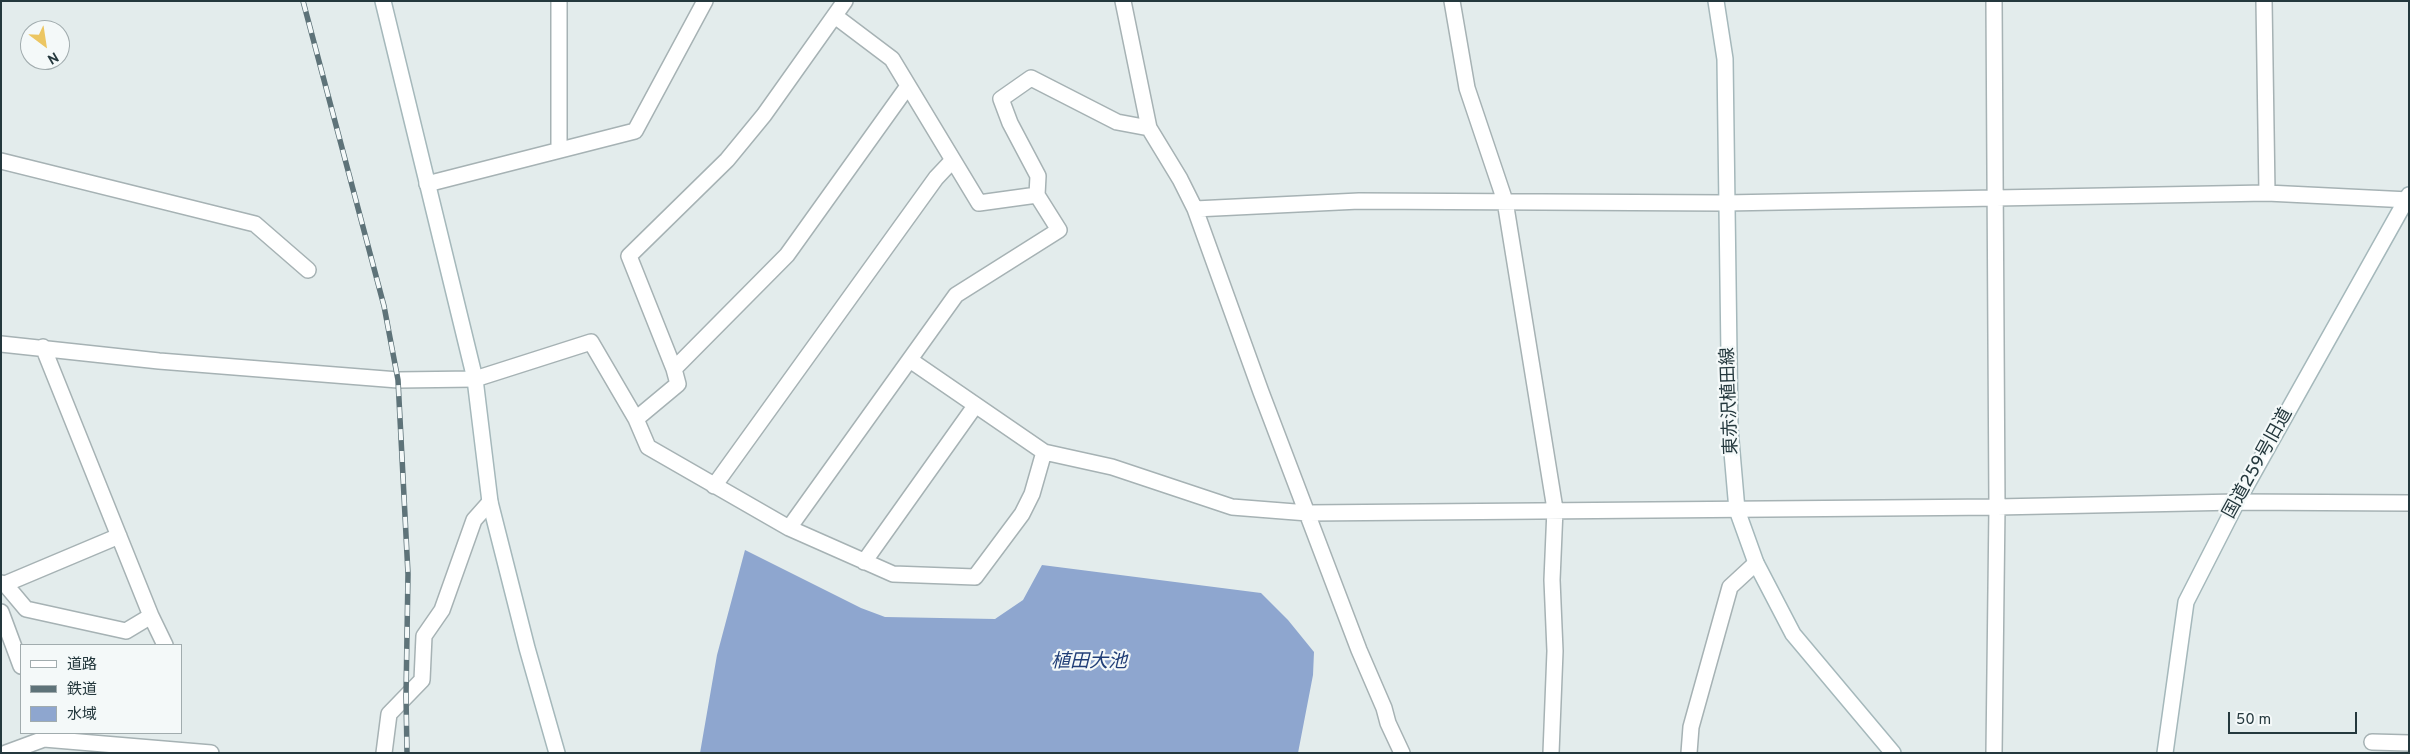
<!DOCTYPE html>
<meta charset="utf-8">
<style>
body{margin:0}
#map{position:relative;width:2410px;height:754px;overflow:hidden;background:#e3ecec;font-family:Overpass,"Noto Sans JP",sans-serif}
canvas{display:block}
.frame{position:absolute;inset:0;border:2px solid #24383d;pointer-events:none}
.legend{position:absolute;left:20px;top:644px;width:162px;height:90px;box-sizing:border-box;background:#f4f9f9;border:1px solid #a1acae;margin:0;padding:6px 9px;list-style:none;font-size:15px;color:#24383d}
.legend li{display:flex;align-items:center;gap:10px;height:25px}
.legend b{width:25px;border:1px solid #a1acae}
.north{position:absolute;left:20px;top:20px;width:50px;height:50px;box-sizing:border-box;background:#f4f9f9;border:1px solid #a1acae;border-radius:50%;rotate:149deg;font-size:14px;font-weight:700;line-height:20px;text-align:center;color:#24383d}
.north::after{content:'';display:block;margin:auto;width:18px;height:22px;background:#ecc662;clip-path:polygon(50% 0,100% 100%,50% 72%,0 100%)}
.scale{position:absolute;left:2228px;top:712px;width:129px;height:22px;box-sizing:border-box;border:2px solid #24383d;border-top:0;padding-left:6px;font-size:15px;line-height:18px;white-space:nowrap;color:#24383d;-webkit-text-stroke:4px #f4f9f9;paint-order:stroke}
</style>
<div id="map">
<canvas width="2410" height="754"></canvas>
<div class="frame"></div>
<ul class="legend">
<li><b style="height:6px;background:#fff"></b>道路</li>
<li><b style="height:6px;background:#5e7379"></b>鉄道</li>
<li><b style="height:14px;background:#8ea6cf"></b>水域</li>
</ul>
<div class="north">N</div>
<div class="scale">50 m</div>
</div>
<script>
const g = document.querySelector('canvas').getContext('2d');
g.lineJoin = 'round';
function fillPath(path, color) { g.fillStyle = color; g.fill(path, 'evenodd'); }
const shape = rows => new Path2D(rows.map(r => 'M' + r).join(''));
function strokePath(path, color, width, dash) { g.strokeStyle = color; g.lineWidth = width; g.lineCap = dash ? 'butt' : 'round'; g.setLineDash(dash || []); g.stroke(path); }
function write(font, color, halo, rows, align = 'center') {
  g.font = font + ' Overpass,"Noto Sans JP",sans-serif'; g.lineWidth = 4.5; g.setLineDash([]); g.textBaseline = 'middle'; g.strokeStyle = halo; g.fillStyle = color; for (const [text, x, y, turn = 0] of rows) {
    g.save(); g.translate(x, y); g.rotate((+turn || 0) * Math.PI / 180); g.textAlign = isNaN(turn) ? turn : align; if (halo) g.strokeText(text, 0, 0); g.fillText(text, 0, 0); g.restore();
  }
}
fillPath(shape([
 [745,550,861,608,885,617,995,619,1023,600,1042,565,1261,593,1288,620,1314,652,1313,675,1298,753,700,753,717,655]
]), '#8ea6cf');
const street = shape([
 [559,1,559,149],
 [1123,1,1149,128,1180,179,1195,209,1261,392,1359,650,1384,708,1388,723,1402,753],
 [1452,1,1467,88,1505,201,1555,509,1552,580,1555,651,1551,753],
 [2264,1,2267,193],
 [835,16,892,59,979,203,1037,195],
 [1,161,255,224,308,270],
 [427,184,635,131,705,1],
 [1195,209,1359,201,1725,203,2267,193,2409,200],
 [1,344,159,361,398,380,475,379,591,342,636,419,648,447,789,528,893,574,975,577,1022,514,1032,494,1044,452],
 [910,360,1044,452,1112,467,1232,507,1308,513,1997,507,2237,502,2409,503],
 [674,369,787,255,908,86],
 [636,419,678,384,674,369,629,256,727,160,764,115,845,1],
 [714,486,936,178,952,161],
 [789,528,956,295,1059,230,1037,195,1038,176,1010,123,1001,99,1031,78,1117,122,1149,128],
 [864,562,975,406],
 [1,583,5,584,26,609,126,631,151,616,43,347],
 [5,584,119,536],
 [1,612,21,666],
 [151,616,165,645],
 [2372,742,2409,743],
 [6,753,44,739,211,753],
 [384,753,389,714,422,680,424,636,442,610,474,520,490,502],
 [1689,753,1691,727,1730,587,1756,563],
 [1994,753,1997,507,1994,1]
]);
const secondary = shape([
 [383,1,475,379,490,502,527,648,557,753],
 [1716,1,1725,59,1730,429,1737,510,1756,563,1793,634,1893,753],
 [2165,753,2186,602,2237,502,2409,195]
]);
strokePath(street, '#a6b2b4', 18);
strokePath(secondary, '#a5b8bb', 18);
strokePath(street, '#fff', 15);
strokePath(secondary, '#fff', 15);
const rail = shape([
 [303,1,384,306,398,380,408,574,406,696,407,753]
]);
strokePath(rail, '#5e7379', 5.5);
strokePath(rail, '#f4f9f9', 4, [11]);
write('18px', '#24383d', '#f4f9f9', [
 ["東赤沢植田線",1731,401,-92],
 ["国道259号旧道",2259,464,-61]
]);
write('italic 19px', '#203e77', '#f4f9f9', [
 ["植田大池",1089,663]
]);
</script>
